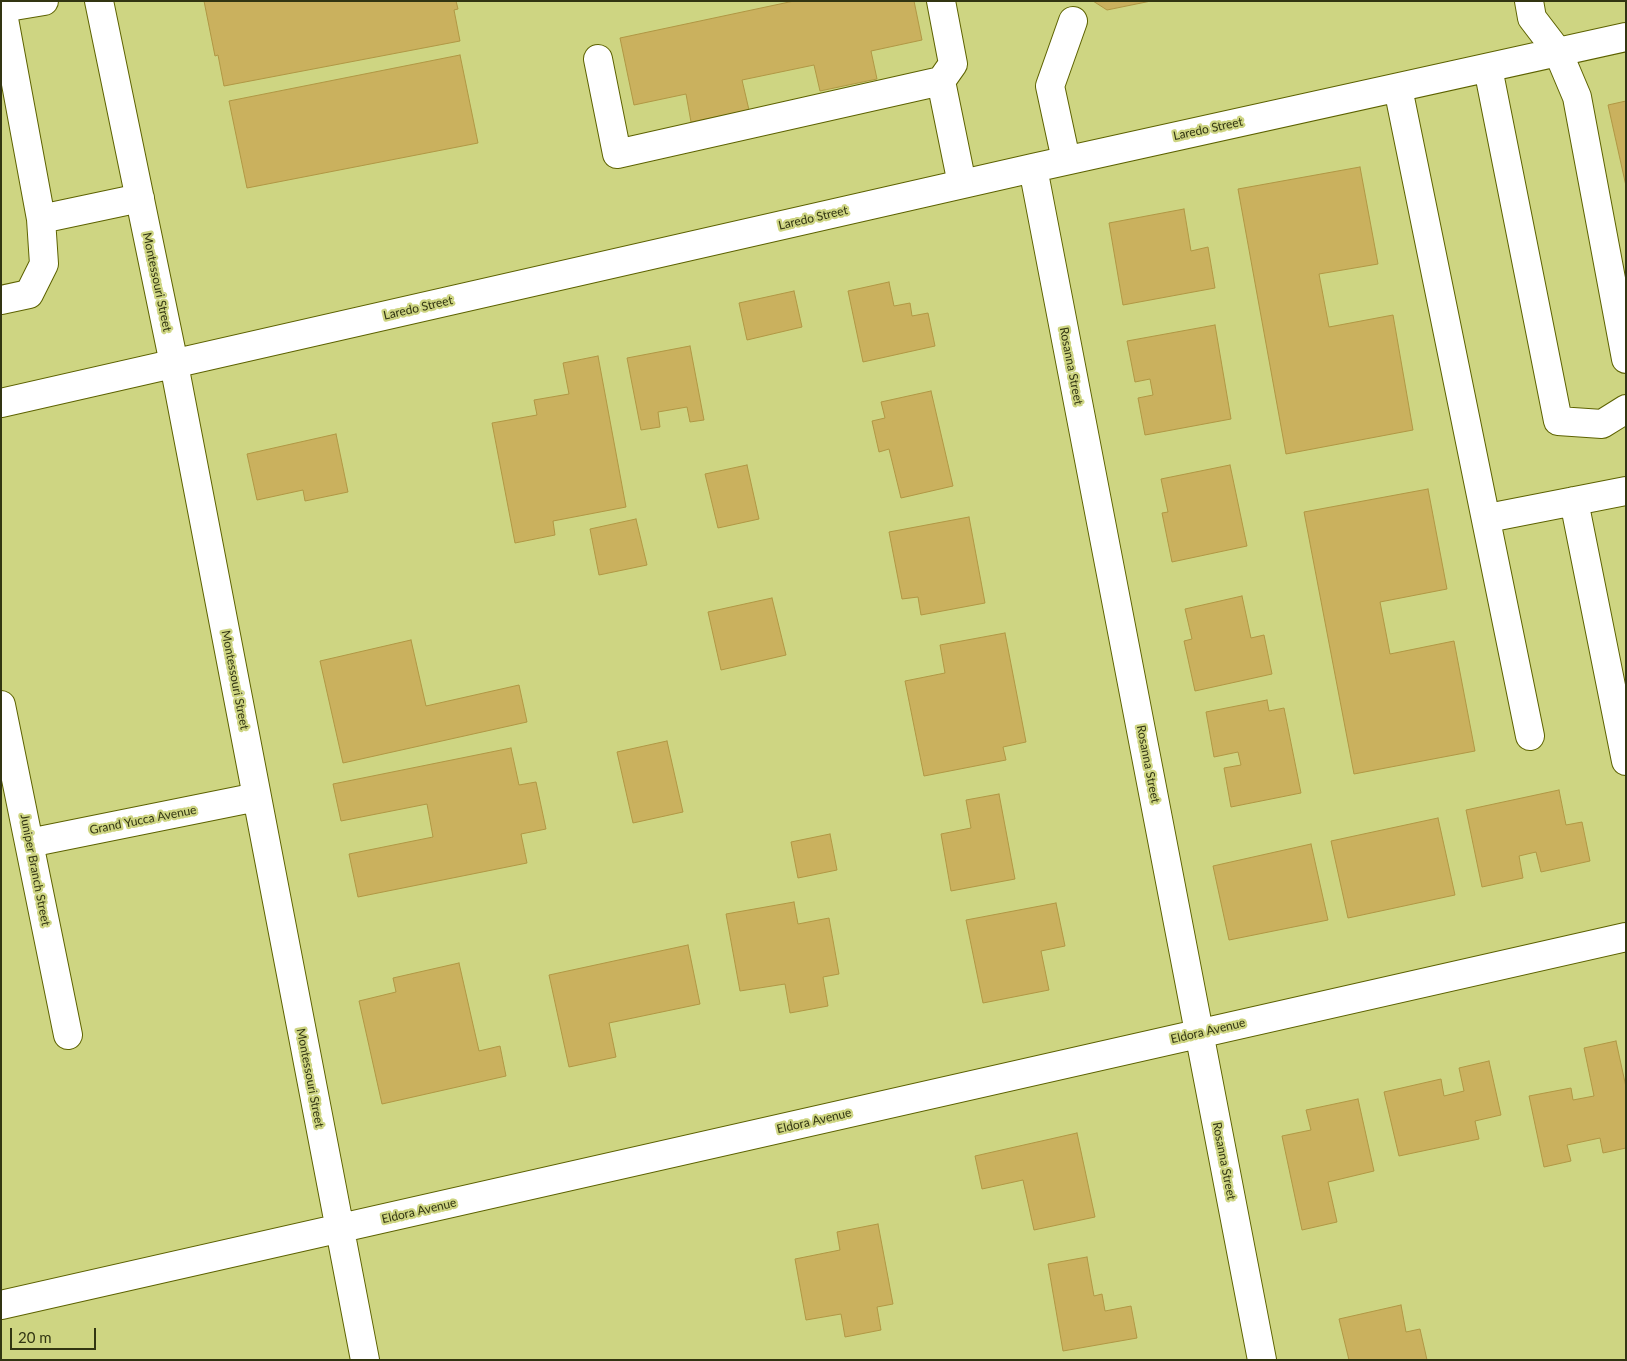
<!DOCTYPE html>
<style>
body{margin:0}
#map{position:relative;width:1627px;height:1361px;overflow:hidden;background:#ced582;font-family:Lato,sans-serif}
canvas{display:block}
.frame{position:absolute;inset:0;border:2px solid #323512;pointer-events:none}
.scale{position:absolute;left:10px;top:1328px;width:86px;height:22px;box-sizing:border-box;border:2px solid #323512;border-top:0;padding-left:6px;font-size:15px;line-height:18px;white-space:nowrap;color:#323512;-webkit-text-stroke:4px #ced582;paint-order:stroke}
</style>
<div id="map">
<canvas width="1627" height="1361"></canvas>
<div class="frame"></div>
<div class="scale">20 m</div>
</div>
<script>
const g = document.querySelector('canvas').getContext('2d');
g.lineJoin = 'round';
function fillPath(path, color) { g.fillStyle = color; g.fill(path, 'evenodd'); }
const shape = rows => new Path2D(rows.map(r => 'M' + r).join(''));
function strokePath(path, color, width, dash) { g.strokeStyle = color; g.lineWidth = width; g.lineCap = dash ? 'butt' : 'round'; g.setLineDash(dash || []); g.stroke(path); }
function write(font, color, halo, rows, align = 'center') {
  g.font = font + ' Lato,sans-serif'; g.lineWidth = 4.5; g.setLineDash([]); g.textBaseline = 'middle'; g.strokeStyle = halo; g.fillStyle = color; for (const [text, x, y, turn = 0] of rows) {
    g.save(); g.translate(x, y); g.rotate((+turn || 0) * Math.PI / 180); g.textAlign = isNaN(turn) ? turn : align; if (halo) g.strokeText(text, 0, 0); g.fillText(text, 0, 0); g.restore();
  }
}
const building = shape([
 [204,1,456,1,458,9,454,10,460,41,224,86,218,55,215,56,204,1],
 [794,1,914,1,922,40,871,51,877,79,820,91,814,65,742,80,749,110,691,122,686,94,634,105,620,38,794,1],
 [1093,1,1151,1,1107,10,1093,1],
 [460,55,478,143,247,188,229,101,460,55],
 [1626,101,1626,186,1608,105,1626,101],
 [1360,167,1378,264,1319,274,1329,327,1393,315,1413,430,1286,454,1238,189,1360,167],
 [1184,209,1191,251,1208,247,1215,288,1123,305,1109,223,1184,209],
 [889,282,894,306,910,303,912,316,928,313,935,346,863,362,848,291,889,282],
 [794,291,802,327,747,340,739,303,794,291],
 [1215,325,1231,419,1145,435,1138,398,1153,395,1150,379,1135,382,1127,341,1215,325],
 [690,346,704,420,690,422,687,407,658,412,660,427,641,430,627,358,690,346],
 [598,356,626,507,553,521,555,535,515,543,492,423,537,415,534,400,569,394,563,363,598,356],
 [931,391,953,486,901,498,889,449,879,452,872,421,885,418,881,402,931,391],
 [336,434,348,492,305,501,303,490,257,500,247,454,336,434],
 [747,465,759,519,718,528,705,474,747,465],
 [1230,465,1247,546,1172,562,1162,513,1168,512,1161,479,1230,465],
 [1428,489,1447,589,1380,602,1390,654,1454,641,1475,751,1354,774,1304,512,1428,489],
 [969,517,985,603,921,615,918,597,902,599,889,532,969,517],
 [636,519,647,565,599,575,590,529,636,519],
 [1242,596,1251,638,1264,635,1272,674,1195,691,1184,641,1192,639,1185,609,1242,596],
 [772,598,786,655,721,670,708,612,772,598],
 [1005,633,1026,742,1003,747,1006,760,924,776,905,681,945,673,940,645,1005,633],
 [411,640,426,706,519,685,527,722,343,763,320,661,411,640],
 [1267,700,1269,711,1284,708,1301,793,1231,807,1224,768,1241,765,1238,752,1214,757,1206,712,1267,700],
 [667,741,683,812,633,823,617,752,667,741],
 [511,748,519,785,536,782,546,829,521,834,527,863,358,897,349,854,433,837,427,804,341,821,333,784,511,748],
 [1559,790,1566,825,1582,822,1590,861,1541,872,1536,852,1519,856,1523,878,1482,887,1466,810,1559,790],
 [999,794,1015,879,951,891,941,834,971,828,966,800,999,794],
 [1438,818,1455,895,1348,918,1331,841,1438,818],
 [830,834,837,870,798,878,791,842,830,834],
 [1311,844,1328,920,1229,940,1213,866,1311,844],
 [794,902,798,924,829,918,839,974,823,977,828,1006,790,1013,785,984,740,991,726,914,794,902],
 [1056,903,1065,946,1041,951,1049,990,983,1003,966,920,1056,903],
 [688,945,700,1004,609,1023,616,1057,569,1067,549,975,688,945],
 [459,963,479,1051,500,1046,506,1076,382,1104,359,1001,396,992,393,978,459,963],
 [1616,1041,1626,1087,1626,1148,1603,1153,1600,1138,1567,1145,1571,1161,1544,1167,1529,1096,1571,1088,1573,1100,1594,1096,1584,1048,1616,1041],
 [1489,1061,1501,1115,1475,1121,1479,1139,1399,1156,1384,1092,1441,1079,1444,1096,1464,1091,1459,1068,1489,1061],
 [1358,1099,1374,1171,1328,1182,1337,1222,1302,1230,1282,1136,1311,1130,1306,1110,1358,1099],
 [1077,1133,1095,1217,1034,1230,1023,1180,982,1189,975,1156,1077,1133],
 [878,1224,893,1304,877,1307,881,1330,845,1337,841,1314,806,1320,795,1259,840,1250,837,1232,878,1224],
 [1087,1257,1094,1296,1102,1294,1105,1311,1131,1306,1137,1338,1063,1351,1048,1264,1087,1257],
 [1401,1305,1406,1332,1420,1329,1427,1360,1349,1360,1339,1319,1401,1305]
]);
fillPath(building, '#cab15e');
strokePath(building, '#b09744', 1);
const minor = shape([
 [44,1,2,8,41,219,140,198],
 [99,1,174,364,365,1360],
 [1529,1,1532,18,1558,52,1577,97,1626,359],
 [598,59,617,154,941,81,953,64,941,1],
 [1488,68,1558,421,1602,424,1626,409],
 [941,81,962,184],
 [1398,88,1530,736],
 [1066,160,1050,86,1073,21],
 [1033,168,1262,1360],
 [1,300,29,294,44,264,41,219],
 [1,403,1033,168,1626,37],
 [1574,501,1626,761],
 [1488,518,1626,491],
 [1,705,68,1035],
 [29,843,257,797],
 [1,1305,1626,937]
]);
strokePath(minor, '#5d6200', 30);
strokePath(minor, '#fff', 28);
write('12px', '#323512', '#ced582', [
 ["Laredo Street",1208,129,-12],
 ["Laredo Street",813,218,-13],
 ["Montessouri Street",157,282,78],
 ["Laredo Street",418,308,-13],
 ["Rosanna Street",1071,366,79],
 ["Montessouri Street",235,680,79],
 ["Rosanna Street",1148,764,79],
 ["Grand Yucca Avenue",143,820,-11],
 ["Juniper Branch Street",35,870,79],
 ["Eldora Avenue",1208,1031,-13],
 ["Montessouri Street",310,1078,79],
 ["Eldora Avenue",814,1121,-13],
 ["Rosanna Street",1224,1161,79],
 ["Eldora Avenue",419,1211,-13]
]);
</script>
